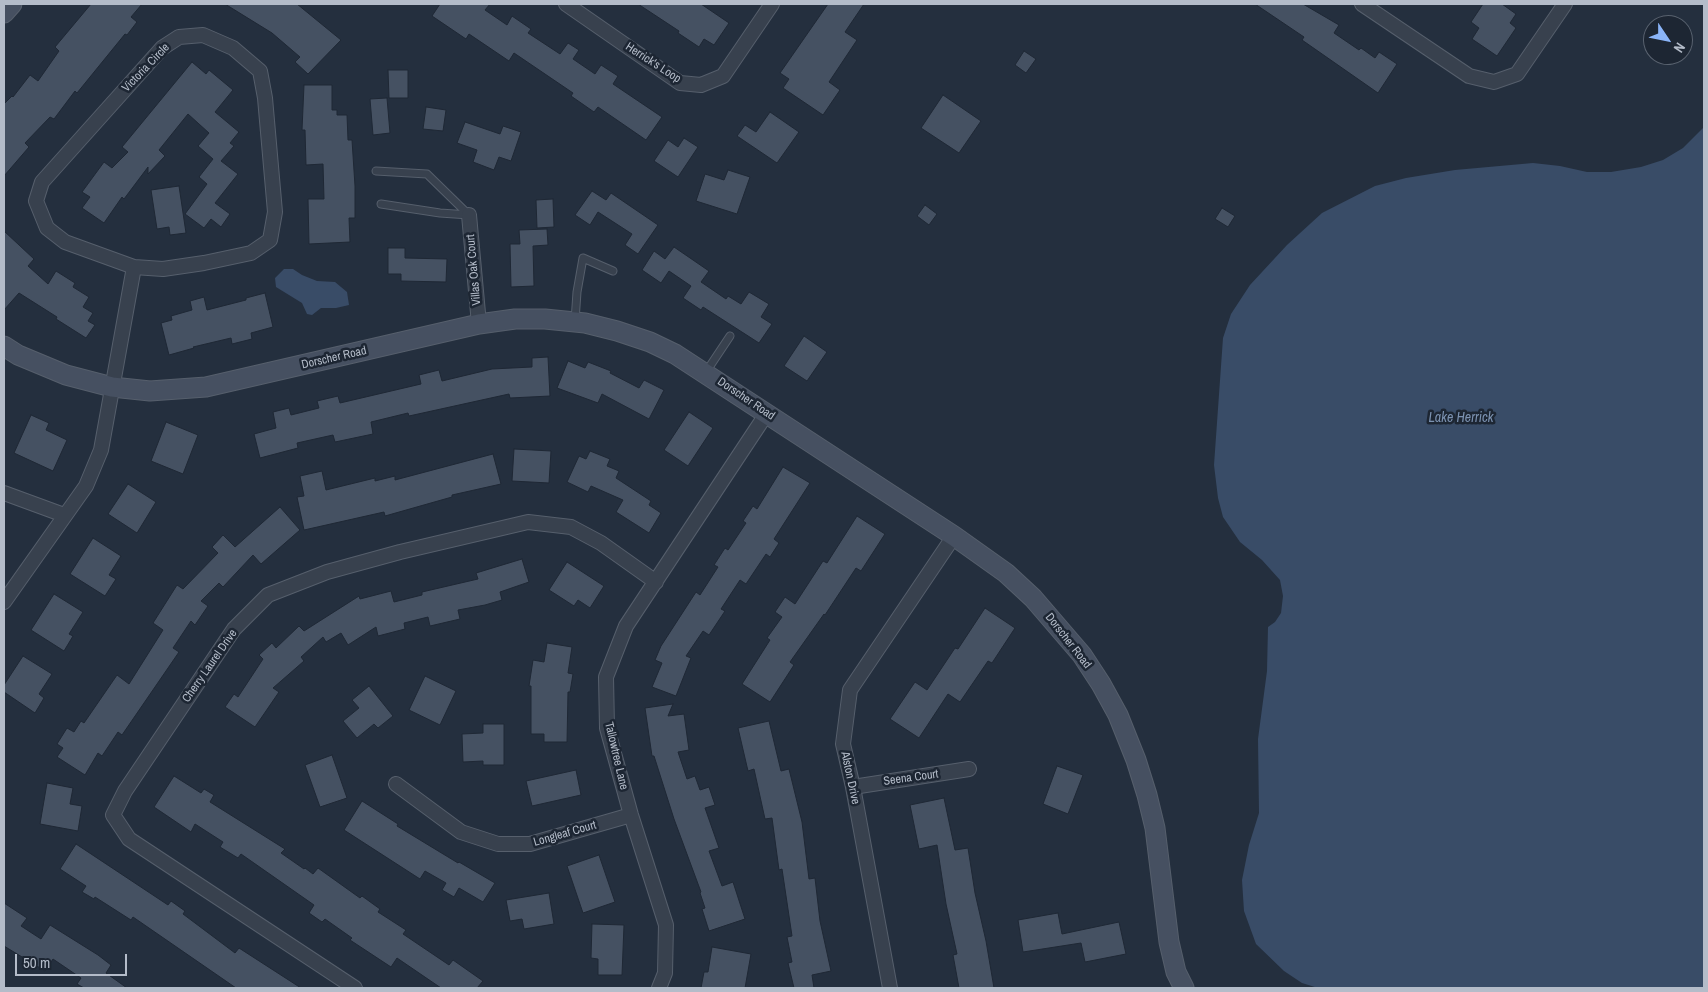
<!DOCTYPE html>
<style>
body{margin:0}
#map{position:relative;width:1708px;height:992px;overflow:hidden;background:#242f3e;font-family:"Archivo Narrow",sans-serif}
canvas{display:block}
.frame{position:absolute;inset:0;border:5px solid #b4bcc9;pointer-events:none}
.north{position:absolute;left:1643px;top:15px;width:50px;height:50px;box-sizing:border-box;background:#1d2633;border:1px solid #59626f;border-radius:50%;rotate:124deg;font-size:14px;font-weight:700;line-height:20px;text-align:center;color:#b4bcc9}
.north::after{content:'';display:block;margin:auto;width:18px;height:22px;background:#8ab4f8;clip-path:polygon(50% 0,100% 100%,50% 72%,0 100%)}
.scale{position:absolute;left:15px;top:954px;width:112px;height:22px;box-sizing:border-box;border:2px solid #b4bcc9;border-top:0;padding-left:6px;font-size:15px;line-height:18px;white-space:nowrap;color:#b4bcc9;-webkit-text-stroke:4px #1d2633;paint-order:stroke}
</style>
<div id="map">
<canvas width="1708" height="992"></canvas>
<div class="frame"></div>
<div class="north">N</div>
<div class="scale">50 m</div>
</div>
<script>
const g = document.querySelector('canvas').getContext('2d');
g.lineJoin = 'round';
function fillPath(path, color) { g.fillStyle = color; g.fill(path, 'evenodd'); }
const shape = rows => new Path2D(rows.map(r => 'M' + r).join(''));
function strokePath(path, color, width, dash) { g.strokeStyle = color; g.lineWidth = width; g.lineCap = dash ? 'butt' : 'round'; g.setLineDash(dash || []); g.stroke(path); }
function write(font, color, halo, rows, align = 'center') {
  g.font = font + ' "Archivo Narrow",sans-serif'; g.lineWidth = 5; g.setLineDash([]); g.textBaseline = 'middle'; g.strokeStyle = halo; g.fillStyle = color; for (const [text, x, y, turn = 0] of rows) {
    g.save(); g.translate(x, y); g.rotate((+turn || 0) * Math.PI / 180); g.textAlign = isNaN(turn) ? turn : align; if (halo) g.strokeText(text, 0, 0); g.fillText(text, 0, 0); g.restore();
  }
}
fillPath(shape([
 [1704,127,1704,988,1318,988,1302,983,1284,971,1256,944,1244,911,1242,880,1249,845,1259,813,1258,739,1267,671,1268,627,1275,622,1281,613,1283,596,1280,580,1262,560,1240,542,1223,517,1218,498,1214,465,1223,338,1231,314,1250,285,1287,245,1322,213,1375,186,1406,178,1455,170,1533,163,1560,166,1587,172,1611,172,1641,167,1663,160,1683,148],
 [284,269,293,269,302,275,317,281,335,282,347,292,349,305,336,308,321,308,312,315,307,314,302,303,276,287,275,278]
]), '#394c67');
const building = shape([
 [91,4,142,4,131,17,137,22,127,35,125,34,77,93,75,91,54,119,50,117,25,143,29,147,4,176,4,104,12,96,13,97,30,75,38,81,59,51,55,47,91,4],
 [225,4,297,4,341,40,308,74,295,62,300,57,272,33,225,4],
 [440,4,490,4,485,10,507,25,512,16,531,29,528,33,560,54,568,43,579,50,573,59,595,74,601,65,618,76,613,84,662,117,646,140,598,107,594,112,571,96,573,93,514,53,509,61,469,34,466,39,432,16,440,4],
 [638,4,701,4,729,23,714,45,704,39,699,47,678,33,679,31,638,4],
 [828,4,864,4,845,32,857,40,829,82,840,90,823,115,783,88,789,79,780,73,828,4],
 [1255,4,1303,4,1339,25,1334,33,1359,50,1361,48,1375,58,1379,52,1397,64,1378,93,1302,40,1304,37,1255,4],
 [1483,4,1502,4,1516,14,1510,23,1516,28,1497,56,1472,39,1479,28,1471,22,1483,4],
 [1024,51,1036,59,1026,73,1015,65,1024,51],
 [192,62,206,74,209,70,233,90,215,112,239,132,230,143,234,146,221,161,238,174,215,203,230,214,221,227,211,219,204,228,185,214,207,184,199,177,213,159,198,146,209,133,188,114,159,150,165,156,148,174,148,167,124,199,122,197,104,223,82,208,90,197,82,192,104,162,112,168,128,152,122,147,192,62],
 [388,70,408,70,408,98,389,98,388,70],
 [304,85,332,85,332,110,337,110,337,115,347,115,348,140,352,140,355,186,355,218,349,218,350,242,309,244,308,199,324,199,323,164,306,165,305,130,302,130,304,85],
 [943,95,981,121,959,153,921,128,943,95],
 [387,98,390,133,373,135,370,99,387,98],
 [426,107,446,110,443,131,423,129,426,107],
 [770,112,799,132,777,163,737,136,745,125,756,132,770,112],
 [465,122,500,134,503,126,521,132,511,161,499,157,494,170,473,162,477,150,457,143,465,122],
 [684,138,698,147,678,177,654,161,668,140,678,147,684,138],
 [728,170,750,177,737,214,696,201,705,174,724,180,728,170],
 [179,186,186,233,170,235,169,227,157,229,151,190,179,186],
 [592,191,606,200,611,193,658,225,638,254,625,245,632,234,598,212,590,225,575,215,592,191],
 [553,199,554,227,537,228,536,200,553,199],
 [925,205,937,214,929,225,917,216,925,205],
 [1222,208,1235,216,1228,227,1215,219,1222,208],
 [547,229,548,245,533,246,534,286,511,287,510,244,520,244,519,230,547,229],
 [4,231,34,259,28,266,48,284,56,271,75,283,73,287,89,297,83,307,93,313,88,321,95,325,86,338,56,319,57,317,19,293,4,310,4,231],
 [674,247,709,271,701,282,726,299,728,296,741,304,749,292,769,304,761,317,772,324,759,343,703,307,701,310,683,298,691,286,669,271,661,283,642,270,654,251,665,259,674,247],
 [388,248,405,248,405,258,447,259,446,282,401,281,401,274,388,274,388,248],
 [265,293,273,327,251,333,252,339,232,344,231,338,193,347,194,348,169,355,161,323,172,320,171,316,192,310,190,301,204,297,207,310,246,300,246,298,265,293],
 [804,336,827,352,807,381,784,366,804,336],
 [548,357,550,396,510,398,509,394,409,416,408,413,371,422,373,434,335,442,333,435,297,443,298,448,260,458,254,434,276,428,273,412,289,408,291,415,319,408,317,401,338,396,340,403,421,384,419,375,439,370,442,381,492,369,532,367,532,358,548,357],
 [568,361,585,368,588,362,611,371,610,373,639,388,644,380,664,390,649,419,602,394,598,403,557,388,568,361],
 [689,412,713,428,688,466,664,450,689,412],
 [31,415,49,423,46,430,67,440,53,471,14,453,31,415],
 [166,422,198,435,183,474,151,461,166,422],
 [514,449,551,451,549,483,512,481,514,449],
 [590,451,610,459,607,466,619,471,616,478,651,501,649,505,661,513,649,533,616,512,623,500,591,486,588,492,567,482,579,456,586,459,590,451],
 [493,454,501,484,452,495,452,497,385,516,384,512,304,530,297,497,304,496,300,476,322,471,326,490,375,478,375,481,395,476,395,480,493,454],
 [783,467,810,483,774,539,779,543,770,557,766,554,746,584,740,580,721,609,725,611,709,635,703,631,686,656,691,658,676,696,652,687,662,663,655,660,661,646,696,592,700,595,718,567,714,565,725,548,728,550,746,523,743,521,753,506,757,509,783,467],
 [128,484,156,502,137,533,108,514,128,484],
 [280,507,300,530,261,564,253,555,223,587,219,583,201,601,208,606,195,625,191,621,173,648,179,652,122,735,118,732,102,756,98,753,85,775,57,757,63,748,57,744,67,728,74,732,81,721,84,723,117,675,129,684,163,630,153,623,177,585,183,589,218,553,212,547,223,535,235,547,280,507],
 [857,516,885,534,861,571,856,568,825,615,824,614,790,662,794,665,770,702,742,684,770,640,767,638,782,617,775,612,785,597,795,604,823,561,827,563,857,516],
 [93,538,121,556,109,575,116,579,105,596,70,574,93,538],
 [522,559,529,582,500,592,502,600,485,605,458,610,460,619,430,626,428,617,404,623,405,629,378,636,376,627,348,645,341,633,326,642,323,637,301,657,304,661,273,688,279,692,255,727,225,707,234,694,238,697,263,659,259,655,272,643,276,648,299,626,304,631,359,596,360,599,391,591,394,602,422,595,422,592,478,579,476,573,522,559],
 [567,562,604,586,590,608,578,600,574,606,549,590,567,562],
 [54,594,83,612,69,634,73,636,64,651,31,630,54,594],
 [985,608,1015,628,992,663,988,661,960,702,948,694,919,738,890,719,915,682,927,690,955,648,958,649,985,608],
 [547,643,572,647,568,673,573,674,570,692,568,692,567,742,544,742,544,734,531,734,531,686,529,686,533,660,544,662,547,643],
 [23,656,52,674,39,694,44,698,35,713,4,692,4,685,23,656],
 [425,676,456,691,440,725,409,710,425,676],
 [369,686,393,716,378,728,374,724,357,738,343,721,359,708,352,700,369,686],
 [673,704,668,716,684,714,689,750,678,752,687,779,695,776,700,790,709,787,715,805,705,808,719,848,709,851,722,886,733,882,745,919,709,931,702,909,705,908,700,893,701,892,674,819,654,756,652,756,645,708,673,704],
 [769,721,781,771,789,769,802,822,809,879,815,878,820,921,831,971,812,975,814,988,794,988,788,963,792,962,787,937,792,936,782,869,779,870,772,818,765,819,754,769,748,771,738,728,769,721],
 [483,724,504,724,504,765,483,765,483,761,463,762,462,734,483,733,483,724],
 [332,755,347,798,320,807,305,765,332,755],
 [1057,766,1083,775,1068,814,1043,804,1057,766],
 [576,770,581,795,532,806,526,781,576,770],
 [174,776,201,793,204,789,214,795,210,802,285,849,281,853,304,869,305,868,313,874,318,868,360,898,362,896,380,909,378,912,406,930,403,934,449,965,453,960,483,981,477,988,441,988,397,958,391,967,350,940,352,938,325,919,322,922,309,913,314,905,241,854,238,858,220,847,223,842,195,824,191,832,154,807,174,776],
 [47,783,73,788,70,804,82,806,78,831,40,824,47,783],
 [944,798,955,850,968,848,975,893,986,941,994,988,959,988,953,955,957,954,946,904,937,845,919,849,910,805,944,798],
 [362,801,398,824,397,826,458,863,459,862,495,883,483,902,459,888,454,897,442,890,446,883,425,871,420,879,344,830,362,801],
 [76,844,168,905,171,901,185,911,183,914,235,953,239,948,301,988,236,988,133,917,131,920,95,897,94,899,82,892,86,886,60,869,76,844],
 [599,855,615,902,583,913,567,866,599,855],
 [549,893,554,924,524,929,522,919,510,921,506,900,549,893],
 [4,903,27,918,21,926,41,939,50,925,98,955,111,965,106,973,127,988,84,988,77,984,81,978,53,959,45,971,4,946,4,903],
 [1058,913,1062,934,1119,922,1126,954,1085,962,1081,943,1023,952,1018,920,1058,913],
 [592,924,624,925,622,975,598,975,598,959,591,958,592,924],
 [712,947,751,954,745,988,701,988,704,972,708,972,712,947]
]);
fillPath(building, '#455162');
strokePath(building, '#1f2835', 1);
const lane = shape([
 [376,171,427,174,469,215],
 [381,204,440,213,469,215],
 [575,321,577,292,583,258,613,271],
 [706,372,730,336]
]);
const street = shape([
 [566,4,680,83,701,85,723,76,772,4],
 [1362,4,1469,76,1494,82,1517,74,1565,4],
 [203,35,233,48,260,71,265,98,275,212,270,240,251,253,204,263,163,269,134,267,65,242,47,228,36,201,42,182,162,48,179,37,203,35],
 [469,215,479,324],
 [4,493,64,515],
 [4,602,86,486,101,450,134,267],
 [396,784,461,832,498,844,530,844,631,815],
 [853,787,969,769],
 [355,988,129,839,113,815,125,791,234,629,268,595,327,572,400,552,528,522,571,527,601,543,656,582],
 [659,988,665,973,666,925,631,815,607,728,606,677,626,626,767,413],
 [890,988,853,787,843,744,850,690,954,536]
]);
const secondary = shape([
 [4,13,12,4],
 [4,346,18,355,66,375,112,387,150,391,206,387,479,324,515,319,545,319,585,323,617,331,650,342,675,354,954,536,1006,573,1033,598,1082,655,1101,684,1118,715,1136,760,1147,795,1155,828,1169,942,1176,972,1184,988]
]);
strokePath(lane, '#565f6c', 9);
strokePath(street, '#565f6c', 16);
strokePath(secondary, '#565f6c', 21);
strokePath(lane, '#38414e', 7);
strokePath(street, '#38414e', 14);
strokePath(secondary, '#465061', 19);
write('12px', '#b4bcc9', '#1d2633', [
 ["Herrick's Loop",653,63,33],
 ["Victoria Circle",146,68,-46],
 ["Villas Oak Court",474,270,-95],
 ["Dorscher Road",334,358,-13],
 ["Dorscher Road",746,399,34],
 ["Dorscher Road",1068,641,52],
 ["Cherry Laurel Drive",210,666,-55],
 ["Tallowtree Lane",616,756,77],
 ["Alston Drive",850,778,78],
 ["Seena Court",911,778,-8],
 ["Longleaf Court",565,834,-16]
]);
write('italic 14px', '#7c92b1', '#1d2633', [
 ["Lake Herrick",1461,418]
]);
</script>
